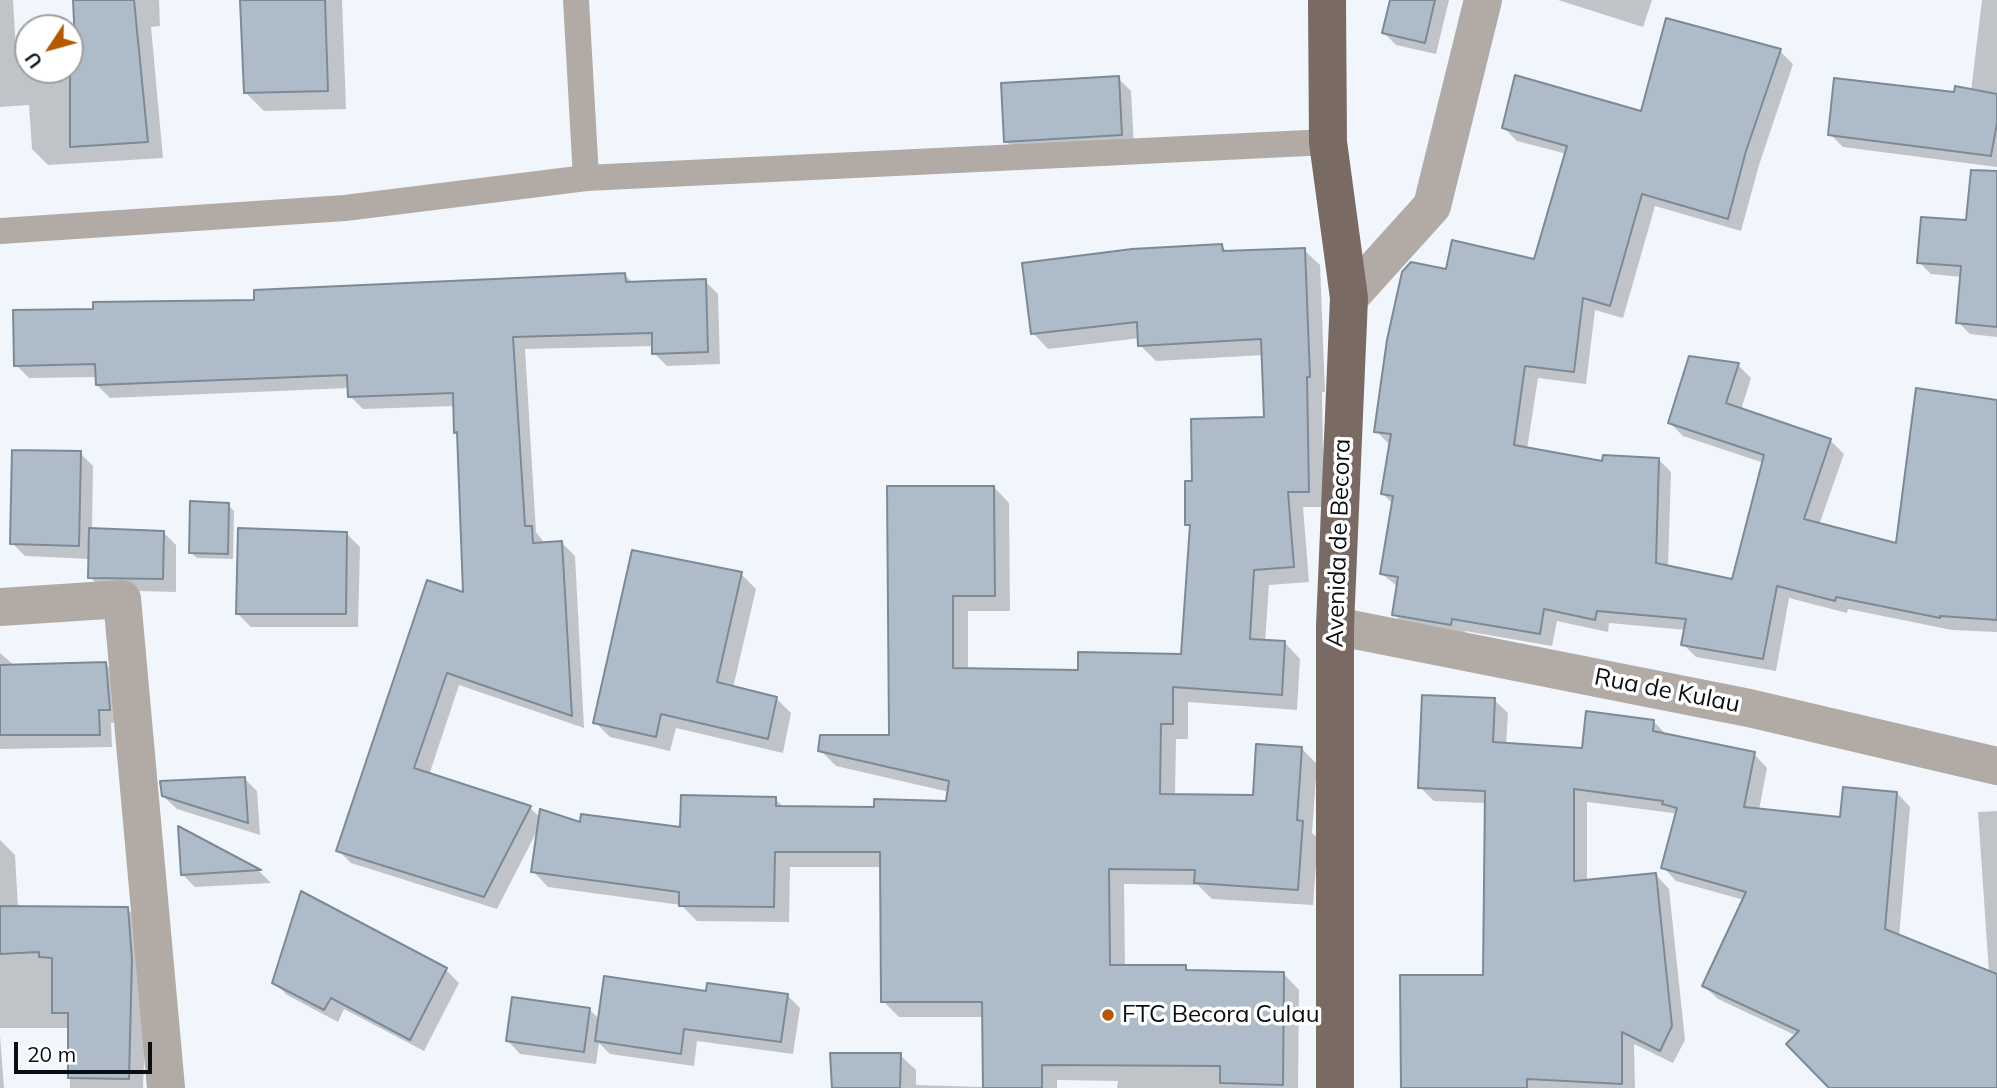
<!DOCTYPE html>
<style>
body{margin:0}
#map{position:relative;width:1997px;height:1088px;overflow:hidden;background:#f0f6fc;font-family:Mulish,sans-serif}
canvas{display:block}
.north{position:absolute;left:14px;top:14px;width:70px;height:70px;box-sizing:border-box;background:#fff;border:2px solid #9d9fa1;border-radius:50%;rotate:234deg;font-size:19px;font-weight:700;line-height:28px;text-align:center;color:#0a0e13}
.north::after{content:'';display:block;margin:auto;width:24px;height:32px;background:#b55801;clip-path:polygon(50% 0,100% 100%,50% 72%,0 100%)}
.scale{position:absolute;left:14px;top:1042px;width:138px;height:32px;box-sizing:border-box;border:4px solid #0a0e13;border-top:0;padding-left:9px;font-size:21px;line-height:24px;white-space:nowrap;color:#0a0e13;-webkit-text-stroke:5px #fff;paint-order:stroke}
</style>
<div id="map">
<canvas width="1997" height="1088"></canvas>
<div class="north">U</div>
<div class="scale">20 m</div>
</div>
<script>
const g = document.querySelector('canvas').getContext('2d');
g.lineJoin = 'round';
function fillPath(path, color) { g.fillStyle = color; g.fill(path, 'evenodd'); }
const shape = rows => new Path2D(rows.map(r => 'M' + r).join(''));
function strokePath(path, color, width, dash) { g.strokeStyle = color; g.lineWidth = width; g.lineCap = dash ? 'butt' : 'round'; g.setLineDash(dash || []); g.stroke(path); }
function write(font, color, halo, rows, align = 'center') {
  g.font = font + ' Mulish,sans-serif'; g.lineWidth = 7; g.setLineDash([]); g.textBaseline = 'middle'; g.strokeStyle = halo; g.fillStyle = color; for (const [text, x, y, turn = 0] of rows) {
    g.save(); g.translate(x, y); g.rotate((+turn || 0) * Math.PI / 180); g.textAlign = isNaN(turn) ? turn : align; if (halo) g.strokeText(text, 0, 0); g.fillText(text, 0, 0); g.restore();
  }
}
fillPath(shape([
 [0,0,13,0,16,49,28,48,28,70,70,70,70,45,77,44,75,0,159,0,160,26,151,27,163,158,48,165,32,149,29,105,0,107],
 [242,0,342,0,346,109,264,111,246,93],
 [1393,0,1449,0,1436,54,1396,45,1384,33],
 [1558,0,1652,0,1643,27],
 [1982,0,1997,0,1997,167,1843,147,1830,134,1971,91],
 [1780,51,1793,64,1759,165,1741,231,1655,206,1623,318,1595,310,1586,384,1538,378,1527,449,1604,464,1658,459,1671,472,1668,568,1733,581,1764,463,1683,436,1670,423,1738,365,1751,378,1741,410,1831,441,1844,454,1819,525,1997,568,1997,632,1952,630,1848,609,1847,613,1789,598,1776,671,1696,657,1683,644,1686,630,1609,623,1608,632,1557,621,1552,646,1465,631,1464,637,1407,627,1394,614,1398,587,1382,574,1394,505,1383,494,1389,444,1376,431,1447,271,1535,262,1567,154,1517,141,1504,128,1642,113],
 [1118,78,1131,91,1134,148,1019,154,1006,141],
 [1997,228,1997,337,1970,334,1958,322,1962,277,1931,274,1919,262],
 [1222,246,1228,253,1304,250,1320,265,1325,392,1322,392,1324,507,1303,507,1309,582,1269,585,1265,642,1285,643,1300,659,1297,710,1188,702,1188,739,1176,739,1175,796,1255,797,1301,748,1317,764,1312,833,1318,838,1313,905,1212,899,1198,885,1124,884,1125,967,1185,967,1190,972,1284,974,1299,990,1298,1088,1117,1088,1118,1081,1057,1080,1057,1088,834,1088,900,1055,916,1070,916,1085,984,1087,984,1017,899,1017,883,1001,882,867,790,867,789,922,697,921,681,905,548,887,533,871,538,829,497,909,351,863,338,850,465,594,459,435,456,432,455,406,363,409,350,396,350,388,110,398,97,385,97,377,29,378,16,365,95,310,625,275,633,283,705,281,718,294,720,364,667,366,654,353,654,346,525,349,536,532,545,544,562,543,575,556,584,728,459,685,429,775,530,808,541,818,581,824,682,829,775,799,785,808,875,809,948,802,949,792,836,766,820,750,891,737,994,487,1009,503,1010,611,968,611,968,670,1080,671,1183,655,1192,528,1187,524,1194,483,1266,418,1264,355,1156,361,1140,345,1140,338,1048,349,1033,333],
 [80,453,93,466,92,530,163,532,176,545,176,592,103,590,90,577,90,559,25,556,12,543],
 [228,505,234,511,233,559,197,558,190,552],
 [347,534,360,547,358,627,251,627,238,614],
 [741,574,756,589,733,688,776,698,791,713,783,753,676,728,670,751,610,737,595,722],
 [0,653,15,666,105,664,118,677,122,722,111,723,112,747,0,749],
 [1494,700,1508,713,1506,745,1583,750,1653,721,1667,735,1754,754,1767,768,1759,810,1842,819,1897,793,1910,807,1899,937,1989,973,1978,812,1997,811,1997,1088,1832,1088,1797,1036,1718,999,1704,986,1744,900,1676,881,1663,867,1676,816,1673,813,1587,802,1587,882,1656,875,1669,889,1685,1040,1673,1063,1634,1044,1635,1088,1403,1088,1485,976,1487,803,1434,801,1420,787],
 [244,778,257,791,260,835,177,809,163,796],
 [179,829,260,872,271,883,195,887,182,874],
 [0,840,15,855,18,907,127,909,142,924,147,975,143,1088,70,1088,70,1028,0,1028],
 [446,970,459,983,424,1051,344,1009,338,1022,287,995,274,982],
 [708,993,787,995,800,1008,793,1054,697,1041,694,1066,610,1054,599,1043,596,1064,520,1054,508,1041,589,1009,600,1020],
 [0,1035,4,1088,0,1088]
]), '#0003');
const building = shape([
 [73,0,134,0,148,142,70,147,70,43,75,42,73,0],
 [240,0,325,0,328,91,244,93,240,0],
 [1390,0,1435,0,1425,43,1382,33,1390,0],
 [1666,18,1781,49,1746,151,1728,219,1642,194,1610,306,1583,298,1574,372,1525,366,1514,445,1602,461,1603,455,1659,458,1656,563,1732,579,1764,455,1668,423,1689,356,1739,363,1726,403,1831,439,1804,519,1896,543,1916,388,1997,400,1997,620,1940,616,1940,618,1836,597,1835,601,1777,586,1763,659,1681,645,1686,619,1597,611,1595,620,1544,609,1540,634,1452,619,1451,625,1392,615,1398,577,1380,574,1393,496,1381,494,1391,434,1374,432,1387,340,1402,272,1411,262,1446,269,1452,240,1534,259,1567,146,1502,128,1515,75,1641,111,1666,18],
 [1119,76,1122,135,1004,142,1001,83,1119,76],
 [1834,78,1954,92,1955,86,1997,94,1997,123,1991,156,1828,135,1834,78],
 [1971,170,1997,171,1997,327,1956,323,1961,266,1917,263,1921,217,1966,220,1971,170],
 [1222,244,1223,251,1305,248,1310,377,1307,377,1309,492,1288,492,1294,567,1254,570,1250,639,1285,641,1282,695,1173,687,1173,724,1161,724,1160,794,1253,795,1256,744,1302,747,1297,820,1303,821,1298,890,1194,883,1195,870,1109,869,1110,965,1186,965,1186,970,1284,972,1283,1085,1220,1083,1220,1066,1042,1065,1042,1088,983,1088,982,1002,881,1002,880,852,775,852,774,907,679,906,679,892,531,872,540,809,580,822,581,814,680,827,681,795,776,797,776,806,874,807,874,799,946,801,949,781,818,751,820,735,889,735,887,486,994,486,995,596,953,596,953,668,1078,670,1078,652,1181,654,1190,525,1185,525,1185,481,1192,481,1191,419,1264,417,1261,339,1138,346,1137,322,1031,334,1022,263,1132,249,1222,244],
 [625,273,626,282,706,279,708,352,652,354,652,333,513,337,525,526,532,526,533,543,562,541,572,716,447,673,414,768,531,806,484,897,336,851,427,580,463,592,457,432,454,433,453,393,348,397,347,375,96,385,95,364,14,366,13,310,93,309,93,302,254,300,254,290,625,273],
 [12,450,81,451,79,546,10,544,12,450],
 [190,501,229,503,228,554,189,553,190,501],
 [89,528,164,531,163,579,88,578,89,528],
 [238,528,347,532,346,614,236,614,238,528],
 [632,550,742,572,717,682,777,697,768,739,661,714,656,737,593,723,632,550],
 [106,662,110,710,99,710,100,735,0,735,0,665,106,662],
 [1422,695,1495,698,1493,742,1582,748,1586,711,1654,720,1653,731,1755,752,1744,807,1840,817,1843,787,1897,792,1885,929,1997,974,1997,1088,1829,1088,1786,1044,1799,1031,1702,986,1746,892,1661,868,1677,808,1662,804,1663,801,1574,789,1574,881,1656,873,1672,1026,1660,1051,1622,1032,1622,1084,1527,1079,1527,1088,1401,1088,1400,975,1483,975,1485,791,1418,788,1422,695],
 [245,777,248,823,162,796,160,781,245,777],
 [178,826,261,870,181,875,178,826],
 [301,891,447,968,410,1040,331,998,324,1010,272,983,301,891],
 [0,906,128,907,132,959,129,1079,68,1078,68,1013,52,1013,52,958,39,957,39,952,0,954,0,906],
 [604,976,706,991,707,983,788,994,781,1042,684,1029,681,1054,595,1041,604,976],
 [512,997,590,1008,584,1052,506,1041,512,997],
 [830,1053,901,1053,900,1088,832,1088,830,1053]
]);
fillPath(building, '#aebcca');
strokePath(building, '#7c8997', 2);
strokePath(shape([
 [576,0,586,178],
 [0,231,345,208,586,178,1328,142]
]), '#b2aaa5', 26);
strokePath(shape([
 [1349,298,1432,206,1483,0],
 [0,607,122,599,166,1088],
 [1335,626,1749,708,1997,766]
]), '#b2aaa5', 38);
strokePath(shape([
 [1327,0,1328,142,1349,298,1335,626,1335,1088]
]), '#796b63', 38);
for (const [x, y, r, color] of [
 [1108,1015,7,"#b55801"]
]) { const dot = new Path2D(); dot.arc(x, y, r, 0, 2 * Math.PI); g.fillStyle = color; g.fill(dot); strokePath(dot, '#fff', 2.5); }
write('24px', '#0a0e13', '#fff', [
 ["Avenida de Becora",1339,543,-88],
 ["Rua de Kulau",1667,691,11]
]);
write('24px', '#0a0e13', '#fff', [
 ["FTC Becora Culau",1122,1015]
], 'left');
</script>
